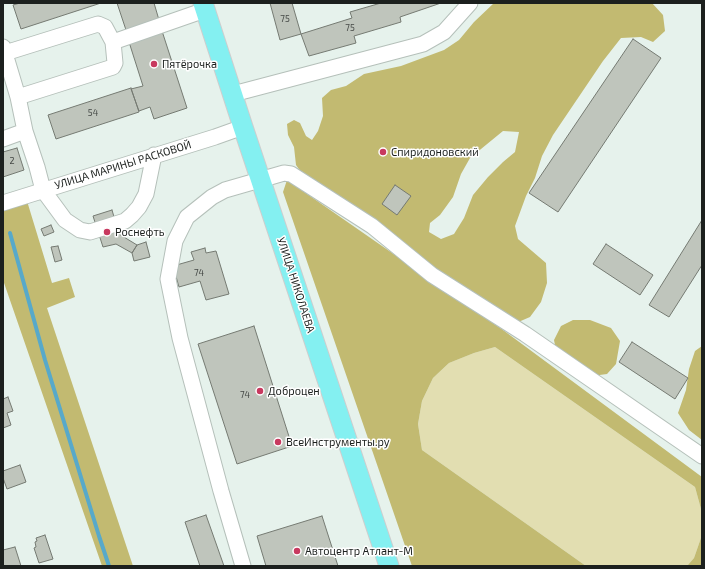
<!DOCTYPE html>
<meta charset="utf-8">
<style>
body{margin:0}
#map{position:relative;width:705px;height:569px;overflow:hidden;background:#e6f2ec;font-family:"Exo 2",sans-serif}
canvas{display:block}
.frame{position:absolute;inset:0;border:4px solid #1c201e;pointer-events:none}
</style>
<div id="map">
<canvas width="705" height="569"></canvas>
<div class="frame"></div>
</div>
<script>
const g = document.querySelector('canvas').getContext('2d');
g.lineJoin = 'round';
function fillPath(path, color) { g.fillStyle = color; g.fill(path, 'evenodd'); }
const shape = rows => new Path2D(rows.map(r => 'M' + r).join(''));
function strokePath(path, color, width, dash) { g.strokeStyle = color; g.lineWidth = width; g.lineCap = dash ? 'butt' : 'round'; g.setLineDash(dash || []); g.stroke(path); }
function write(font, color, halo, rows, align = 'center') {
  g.font = font + ' "Exo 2",sans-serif'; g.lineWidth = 3; g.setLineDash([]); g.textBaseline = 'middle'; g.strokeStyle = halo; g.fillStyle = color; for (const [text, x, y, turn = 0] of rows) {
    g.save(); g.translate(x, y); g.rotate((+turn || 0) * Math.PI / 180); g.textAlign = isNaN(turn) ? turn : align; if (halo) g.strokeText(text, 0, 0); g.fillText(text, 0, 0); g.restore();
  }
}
fillPath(shape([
 [495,347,695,487,701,509,702,535,694,558,687,566,586,566,422,450,418,424,422,401,433,378,449,363,474,353]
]), '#e2deb1');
fillPath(shape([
 [494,3,652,3,663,15,665,31,653,42,641,37,621,38,603,61,553,135,542,156,535,178,526,196,515,226,518,239,546,263,547,283,541,302,530,317,516,323,437,271,306,179,296,165,294,147,288,135,287,124,294,120,300,123,306,136,312,140,318,131,323,116,322,98,331,90,346,86,364,74,401,66,444,50,459,40,474,22],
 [503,131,519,132,515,152,503,162,488,177,473,195,464,218,454,234,441,239,429,232,430,223,440,215,453,197,461,174,470,158],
 [287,180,503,330,702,477,702,520,701,509,695,487,495,347,474,353,449,363,433,378,422,401,418,424,422,450,586,566,412,566,283,192],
 [27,201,52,283,69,278,75,297,47,308,133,566,102,566,3,280,3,211],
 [573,320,590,320,611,328,620,341,616,364,607,374,592,376,556,350,554,340,561,326],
 [702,346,702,440,689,430,678,413,686,390,689,369,695,351],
 [702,535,702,566,687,566,694,558]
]), '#c2ba71');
strokePath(shape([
 [10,233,45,360,99,536,109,566]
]), '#57a9ca', 4);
const building = shape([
 [20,3,101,3,21,29,13,5,20,3],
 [117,3,154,3,159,20,126,30,117,3],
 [270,3,292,3,301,34,280,40,270,3],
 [381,3,441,3,400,17,401,22,354,36,356,43,309,56,301,34,352,18,350,12,381,3],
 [162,31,187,108,154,119,150,107,139,111,131,89,143,86,129,42,162,31],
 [633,39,661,58,558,212,529,193,633,39],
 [131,88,139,112,56,139,48,115,131,88],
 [17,148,24,170,3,177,3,152,17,148],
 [395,185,411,196,397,215,382,204,395,185],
 [112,210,119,234,137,245,132,253,116,244,103,247,93,216,112,210],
 [702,220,702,265,669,317,649,305,702,220],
 [51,225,54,232,44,236,41,229,51,225],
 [146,242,150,257,134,261,132,253,137,245,146,242],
 [606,244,653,275,640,295,593,264,606,244],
 [58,246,62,260,55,262,51,247,58,246],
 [205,248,206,253,216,251,229,294,206,300,200,281,179,287,173,266,194,260,191,252,205,248],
 [254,326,292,446,237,464,198,344,254,326],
 [632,342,688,378,675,399,619,362,632,342],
 [8,397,13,411,7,413,11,425,3,428,3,399,8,397],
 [20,465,26,482,7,489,3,478,3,471,20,465],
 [206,515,224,566,200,566,185,522,206,515],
 [322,516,338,566,266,566,257,536,322,516],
 [45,535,53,559,39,563,34,548,36,547,35,542,37,541,36,538,45,535],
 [15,547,21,566,3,566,3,550,15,547]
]);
fillPath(building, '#bfc5bc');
strokePath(building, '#757a72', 1);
const minor = shape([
 [3,47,18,97,25,131],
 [5,53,98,24,105,27,113,42,205,10],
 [233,94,423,44,444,32,470,3],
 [18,97,113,67,115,63,113,42],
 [3,139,25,131,37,167,43,190,65,220,80,230,90,232,125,221,132,215,139,207,146,194,154,155],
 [3,203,215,137,243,127],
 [243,566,221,491,180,338,168,279,175,241,187,217,212,197,225,190,284,173,291,174,372,226,432,275,525,334,702,456]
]);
const major = shape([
 [203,3,243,127,389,566]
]);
strokePath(minor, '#b5c0ba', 17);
strokePath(major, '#cdcece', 21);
strokePath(minor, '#fff', 15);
strokePath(major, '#84f0f1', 19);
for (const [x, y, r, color] of [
 [154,64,4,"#c8395f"],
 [383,152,4,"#c8395f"],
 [107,232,4,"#c8395f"],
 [260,391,4,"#c8395f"],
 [278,442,4,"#c8395f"],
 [297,551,4,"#c8395f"]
]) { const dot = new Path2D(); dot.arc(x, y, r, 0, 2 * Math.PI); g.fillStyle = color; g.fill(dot); strokePath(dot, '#fff', 1.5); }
write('9px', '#454946', null, [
 ["75",285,19],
 ["75",350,28],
 ["54",93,113],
 ["2",12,161],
 ["74",199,273],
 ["74",245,395]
]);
write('11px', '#1c201e', '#fff', [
 ["Пятёрочка",162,64],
 ["Спиридоновский",391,152],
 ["Роснефть",115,232],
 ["Доброцен",268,391],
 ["ВсеИнструменты.ру",286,442],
 ["Автоцентр Атлант-М",305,551]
], 'left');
write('11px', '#1c201e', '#fff', [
 ["УЛИЦА МАРИНЫ РАСКОВОЙ",123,165,-17],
 ["УЛИЦА НИКОЛАЕВА",296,285,72]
]);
</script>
